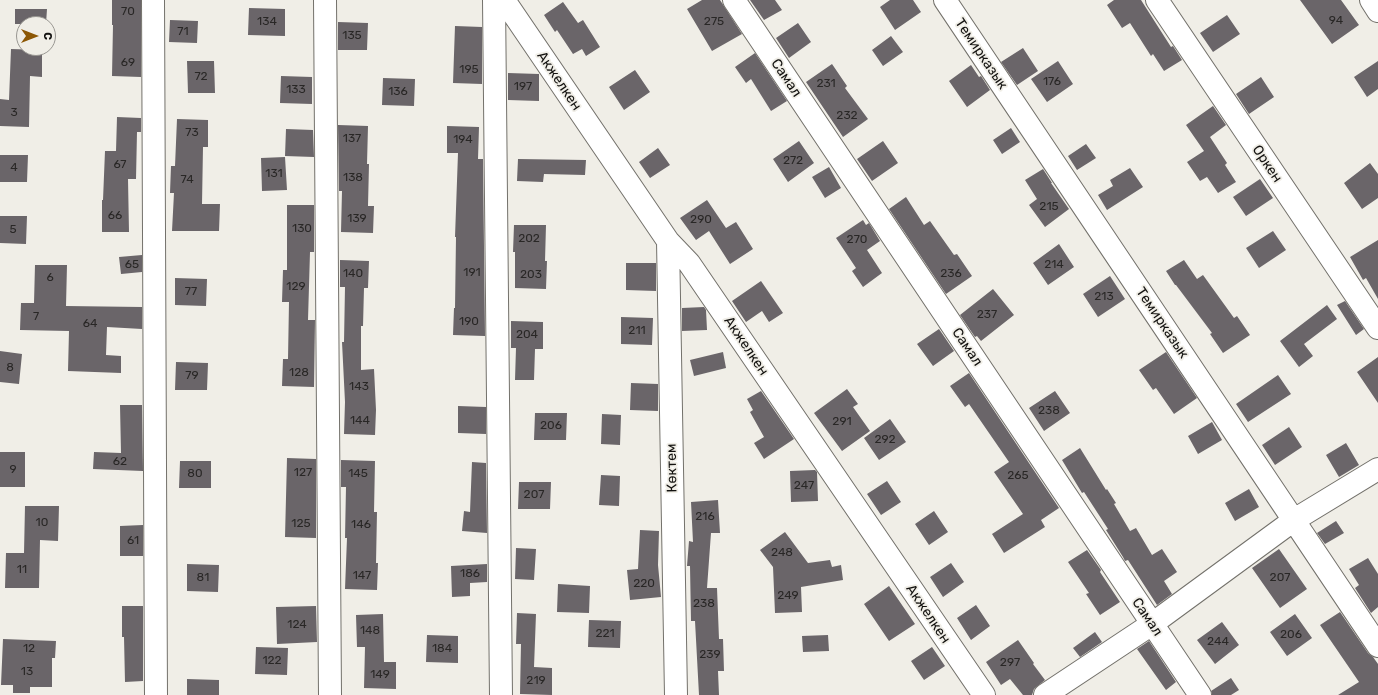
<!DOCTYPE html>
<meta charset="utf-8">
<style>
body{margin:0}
#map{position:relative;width:1378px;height:695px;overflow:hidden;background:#f0eee7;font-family:Rubik,sans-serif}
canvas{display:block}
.north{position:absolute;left:16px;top:16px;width:40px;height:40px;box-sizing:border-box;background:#f0eee7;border:1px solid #989691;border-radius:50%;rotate:90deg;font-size:11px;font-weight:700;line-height:16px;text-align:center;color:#131210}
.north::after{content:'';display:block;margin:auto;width:14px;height:18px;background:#8c5705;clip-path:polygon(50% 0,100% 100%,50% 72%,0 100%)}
</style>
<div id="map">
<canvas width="1378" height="695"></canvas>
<div class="north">С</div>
</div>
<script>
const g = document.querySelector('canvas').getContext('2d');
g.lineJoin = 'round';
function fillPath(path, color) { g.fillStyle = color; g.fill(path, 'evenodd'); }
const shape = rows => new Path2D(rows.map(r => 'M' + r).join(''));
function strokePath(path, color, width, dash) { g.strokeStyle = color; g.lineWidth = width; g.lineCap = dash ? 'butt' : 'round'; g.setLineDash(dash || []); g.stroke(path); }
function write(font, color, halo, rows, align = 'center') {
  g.font = font + ' Rubik,sans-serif'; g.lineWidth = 3.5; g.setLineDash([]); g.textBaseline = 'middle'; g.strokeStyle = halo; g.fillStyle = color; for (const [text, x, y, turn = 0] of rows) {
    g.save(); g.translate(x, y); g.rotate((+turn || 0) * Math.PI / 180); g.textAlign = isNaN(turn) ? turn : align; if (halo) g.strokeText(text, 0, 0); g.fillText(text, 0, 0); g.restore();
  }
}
fillPath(shape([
 [112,0,141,0,141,77,112,76,113,25,112,25],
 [702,0,720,0,742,34,712,51,687,9],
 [750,0,775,0,782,10,764,20],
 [890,0,913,0,921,12,895,30,880,7],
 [1114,0,1141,0,1171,47,1173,46,1182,60,1164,71,1153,54,1151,56,1130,23,1122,28,1107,5],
 [1300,0,1341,0,1359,25,1332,44],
 [563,2,578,23,583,20,600,47,586,56,582,49,573,54,557,30,555,32,544,15],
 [249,8,285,9,285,36,248,35],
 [15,9,47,9,46,24,15,24],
 [1227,15,1240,34,1213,52,1200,33],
 [170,20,198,21,197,43,169,42],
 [338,22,368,23,367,50,338,50],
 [798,23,811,42,789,58,776,38],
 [455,26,482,27,482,84,453,83],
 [891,36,903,52,883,66,872,50],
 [1023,48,1038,71,1017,85,1001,62],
 [11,49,42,50,42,77,30,76,29,127,0,126,0,99,9,100],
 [755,53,787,101,771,111,751,79,746,83,735,67],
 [187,61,214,61,215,93,188,93],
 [1058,61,1073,84,1047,102,1031,79],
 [1378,61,1378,89,1367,97,1354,77],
 [832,64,847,86,845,88,868,119,843,137,806,82],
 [971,65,979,77,981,76,990,90,967,107,949,81],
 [635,70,650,92,624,110,609,87],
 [508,73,539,74,539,101,508,100],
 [281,76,312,77,312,104,280,103],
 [1261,77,1274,97,1249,114,1236,94],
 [383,78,415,79,414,106,382,105],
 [1213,106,1226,125,1210,137,1227,163,1225,165,1236,182,1218,193,1207,177,1200,181,1187,162,1204,151,1186,125],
 [117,117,141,118,141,132,137,132,136,179,128,179,129,232,102,232,102,200,103,200,105,151,116,151],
 [177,119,208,120,208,147,203,147,202,204,220,204,219,231,172,231,174,193,170,193,171,166,175,166],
 [338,125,368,126,367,164,369,164,368,206,374,206,373,233,341,232,342,191,339,191],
 [447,126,479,127,478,159,483,159,485,336,453,335,454,308,455,308,456,237,455,237,458,153,447,153],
 [1011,128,1020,142,1002,154,993,140],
 [286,129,313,130,314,157,285,156],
 [799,141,814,163,788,182,773,159],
 [883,141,898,163,872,181,857,159],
 [1086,144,1096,158,1077,170,1068,156],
 [658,148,670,165,650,178,639,162],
 [0,155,28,155,27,182,0,182],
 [285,157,287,190,262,191,261,158],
 [518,159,586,160,585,175,544,174,543,182,517,181],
 [1370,163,1378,174,1378,198,1362,209,1344,183],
 [829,167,841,188,825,198,812,177],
 [1130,168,1143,187,1107,210,1098,195,1113,186,1110,180],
 [1043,169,1052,183,1051,183,1069,209,1045,227,1029,205,1037,199,1025,180],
 [1260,179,1273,198,1246,216,1233,197],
 [906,197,924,225,930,221,954,255,957,254,972,276,946,294,889,209],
 [707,200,726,228,736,222,753,249,730,264,709,231,696,240,680,218],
 [287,205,314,205,314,252,310,252,308,320,315,320,314,387,282,386,283,359,288,359,289,302,282,302,283,270,287,270],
 [0,216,27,216,26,244,0,243],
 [863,220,866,225,869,223,880,241,867,250,882,273,863,287,852,271,856,268,836,238],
 [514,225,546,225,545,261,547,261,546,289,515,288,515,252,513,252],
 [1273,231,1286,250,1259,268,1246,248],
 [1378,240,1378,299,1366,278,1363,280,1350,257],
 [1059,244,1074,267,1048,285,1033,263],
 [142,255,142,272,121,274,119,257],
 [340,260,369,261,368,288,364,288,363,326,361,326,361,370,374,369,376,410,375,435,344,434,345,402,342,342,344,342,345,287,340,287],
 [1184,260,1197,279,1203,275,1234,318,1237,316,1250,335,1223,353,1210,334,1212,333,1176,285,1175,285,1166,271],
 [626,263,656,263,656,291,626,290],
 [35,265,67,265,66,306,142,307,142,329,107,327,106,355,121,356,121,373,68,371,69,331,20,330,21,303,34,303],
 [1110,276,1125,299,1098,317,1083,294],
 [175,278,207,279,206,306,175,305],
 [761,281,783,313,769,322,762,311,746,322,732,301],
 [993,289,1014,315,981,341,977,336,975,337,960,315],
 [1345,301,1364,329,1356,335,1337,305],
 [1327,305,1337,319,1304,344,1313,356,1299,367,1280,341],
 [704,307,706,310,707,330,682,331,682,308],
 [621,317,653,318,652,345,621,344],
 [511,321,543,322,543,349,535,349,534,380,515,380,516,348,511,348],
 [939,329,954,351,933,366,917,344],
 [0,351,22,354,19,384,0,382],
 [723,352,726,368,694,376,690,360],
 [1166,352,1197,398,1174,414,1156,388,1153,390,1139,370],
 [1378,357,1378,403,1357,372],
 [176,362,208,363,207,390,175,390],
 [969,373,1059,508,1041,520,1045,527,1004,553,992,534,1023,514,994,472,1009,462,969,404,965,407,950,386],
 [1278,375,1291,394,1248,422,1236,404],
 [631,383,658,384,658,411,630,410],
 [847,389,858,404,853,407,870,431,842,451,814,413],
 [761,391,794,439,764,459,754,443,764,437,750,412,753,410,747,399],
 [1055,391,1070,413,1044,431,1029,408],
 [120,405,142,405,143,471,93,469,94,452,121,453],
 [458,406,486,407,486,434,458,433],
 [535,413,567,413,566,440,534,440],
 [602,414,621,415,620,445,601,444],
 [890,419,906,442,879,460,864,438],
 [1212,422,1222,440,1198,454,1188,436],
 [1289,427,1302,447,1275,465,1262,445],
 [1346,443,1359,465,1339,477,1326,455],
 [1080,448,1106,490,1107,489,1116,503,1114,504,1130,531,1136,528,1152,555,1162,549,1177,572,1164,581,1172,594,1157,605,1128,560,1125,561,1123,557,1106,530,1108,529,1084,492,1082,493,1062,460],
 [0,452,25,452,25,487,0,487],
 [287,458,316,459,316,538,285,537],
 [341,460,375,461,374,512,377,512,376,563,378,563,377,590,345,589,347,538,345,538,346,487,341,487],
 [180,461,211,461,211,488,179,488],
 [472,462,486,463,487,533,462,531,464,511,470,512],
 [815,470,817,472,818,501,791,502,790,471],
 [601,475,620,476,619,506,599,505],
 [887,481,901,502,881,515,867,494],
 [519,482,551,482,550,509,518,509],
 [1249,489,1259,507,1235,521,1225,503],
 [718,500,720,533,711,533,707,588,717,588,719,639,723,639,724,671,718,671,719,695,699,695,695,621,691,621,690,566,687,566,689,541,693,542,691,502],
 [25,506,59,506,58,541,40,540,39,588,5,588,6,553,24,553],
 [934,511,948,532,929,545,915,524],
 [1336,521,1344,533,1325,544,1317,533],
 [143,525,143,556,120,556,120,526],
 [640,530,659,531,658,565,661,597,630,600,627,570,638,569],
 [785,532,808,563,830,560,832,567,841,565,843,580,801,587,802,612,775,613,773,567,760,550],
 [516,548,536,549,534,580,515,579],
 [1279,549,1307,589,1280,608,1252,568],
 [1087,550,1101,570,1100,572,1120,602,1100,615,1086,594,1089,593,1068,562],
 [1368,558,1378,574,1378,607,1371,613,1355,588,1359,585,1349,569],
 [951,563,964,582,943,597,930,577],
 [187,564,219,565,218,592,187,591],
 [487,564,487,582,470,583,470,596,452,597,451,566],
 [558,584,590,586,589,613,557,612],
 [889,586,915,624,889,641,864,604],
 [976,605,990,626,971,640,957,618],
 [122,606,143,606,143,681,125,682,124,637,122,637],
 [316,606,317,642,277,644,276,607],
 [1340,612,1368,653,1373,657,1378,664,1378,695,1338,695,1359,682,1320,625],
 [517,613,536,614,534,667,552,668,552,695,520,694,521,644,516,644],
 [383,614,384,662,396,662,396,689,364,688,365,647,357,647,356,615],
 [1295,614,1312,638,1287,656,1270,632],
 [589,620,621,621,620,648,588,647],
 [1222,622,1239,645,1215,664,1197,640],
 [1095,632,1102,642,1080,657,1073,648],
 [427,635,458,636,458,663,426,662],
 [828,635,829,651,803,652,802,636],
 [3,639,56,641,55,658,52,658,52,687,30,687,30,693,13,693,13,685,1,685],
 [1018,640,1034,663,1033,664,1045,680,1034,689,1032,695,1023,695,1010,679,1001,685,986,662],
 [1149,641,1176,682,1166,690,1137,649],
 [256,647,288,648,287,675,255,674],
 [932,647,945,666,924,680,911,661],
 [1231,678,1239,690,1231,695,1212,695,1211,691],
 [187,679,219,680,219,695,187,695]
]), '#6a6569');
const minor = shape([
 [153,0,156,695],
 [325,0,330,695],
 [494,0,501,695],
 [504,0,668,241,689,263,984,695],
 [734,0,1200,695],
 [945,0,1378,646],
 [1157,0,1378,328],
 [1371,0,1378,11],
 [668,241,676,695],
 [1045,695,1152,624,1294,520,1378,469]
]);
strokePath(minor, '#73716b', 24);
strokePath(minor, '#fff', 22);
write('12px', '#292726', null, [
 ["70",128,12],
 ["94",1336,21],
 ["134",267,22],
 ["275",714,22],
 ["71",183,32],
 ["135",352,36],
 ["69",128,63],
 ["195",469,70],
 ["72",201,77],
 ["176",1052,82],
 ["231",826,84],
 ["197",523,87],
 ["133",296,90],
 ["136",398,92],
 ["3",14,113],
 ["232",847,116],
 ["73",192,133],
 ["137",352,139],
 ["194",463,140],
 ["272",793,161],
 ["67",120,165],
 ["4",14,168],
 ["131",274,174],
 ["138",353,178],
 ["74",187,180],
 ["215",1049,207],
 ["66",115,216],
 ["139",357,219],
 ["290",701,220],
 ["130",302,229],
 ["5",13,230],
 ["202",529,239],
 ["270",857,240],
 ["65",132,265],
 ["214",1054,265],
 ["191",472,273],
 ["140",353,274],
 ["236",951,274],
 ["203",531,275],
 ["6",50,278],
 ["129",296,287],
 ["77",191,292],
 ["213",1104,297],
 ["237",987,315],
 ["7",36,317],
 ["190",469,322],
 ["64",90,324],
 ["211",637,331],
 ["204",527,335],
 ["8",10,368],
 ["128",299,373],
 ["79",192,376],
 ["143",359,387],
 ["238",1049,411],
 ["144",360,421],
 ["291",842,422],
 ["206",551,426],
 ["292",885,440],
 ["62",120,462],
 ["9",13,470],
 ["127",303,473],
 ["80",195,474],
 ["145",358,474],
 ["265",1018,476],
 ["247",804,486],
 ["207",534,495],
 ["216",705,517],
 ["10",42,523],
 ["125",301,524],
 ["146",361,525],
 ["61",133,541],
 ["248",782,553],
 ["11",22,570],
 ["186",470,574],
 ["147",362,576],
 ["81",203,578],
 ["207",1280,578],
 ["220",644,584],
 ["249",788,596],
 ["238",704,604],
 ["124",297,625],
 ["148",370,631],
 ["221",605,634],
 ["206",1291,635],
 ["244",1218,642],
 ["12",29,649],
 ["184",442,649],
 ["239",710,655],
 ["122",272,661],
 ["297",1010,663],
 ["13",27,672],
 ["149",380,675],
 ["219",536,681]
]);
write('14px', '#131210', '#f0eee7', [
 ["Темирказык",981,54,56],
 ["Самал",786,78,56],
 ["Акжелкен",559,81,56],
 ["Оркен",1267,164,56],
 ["Темирказык",1162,323,56],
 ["Акжелкен",746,346,56],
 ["Самал",967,347,56],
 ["Көктем",672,468,-91],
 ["Акжелкен",928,614,56],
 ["Самал",1147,617,56]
]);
</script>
